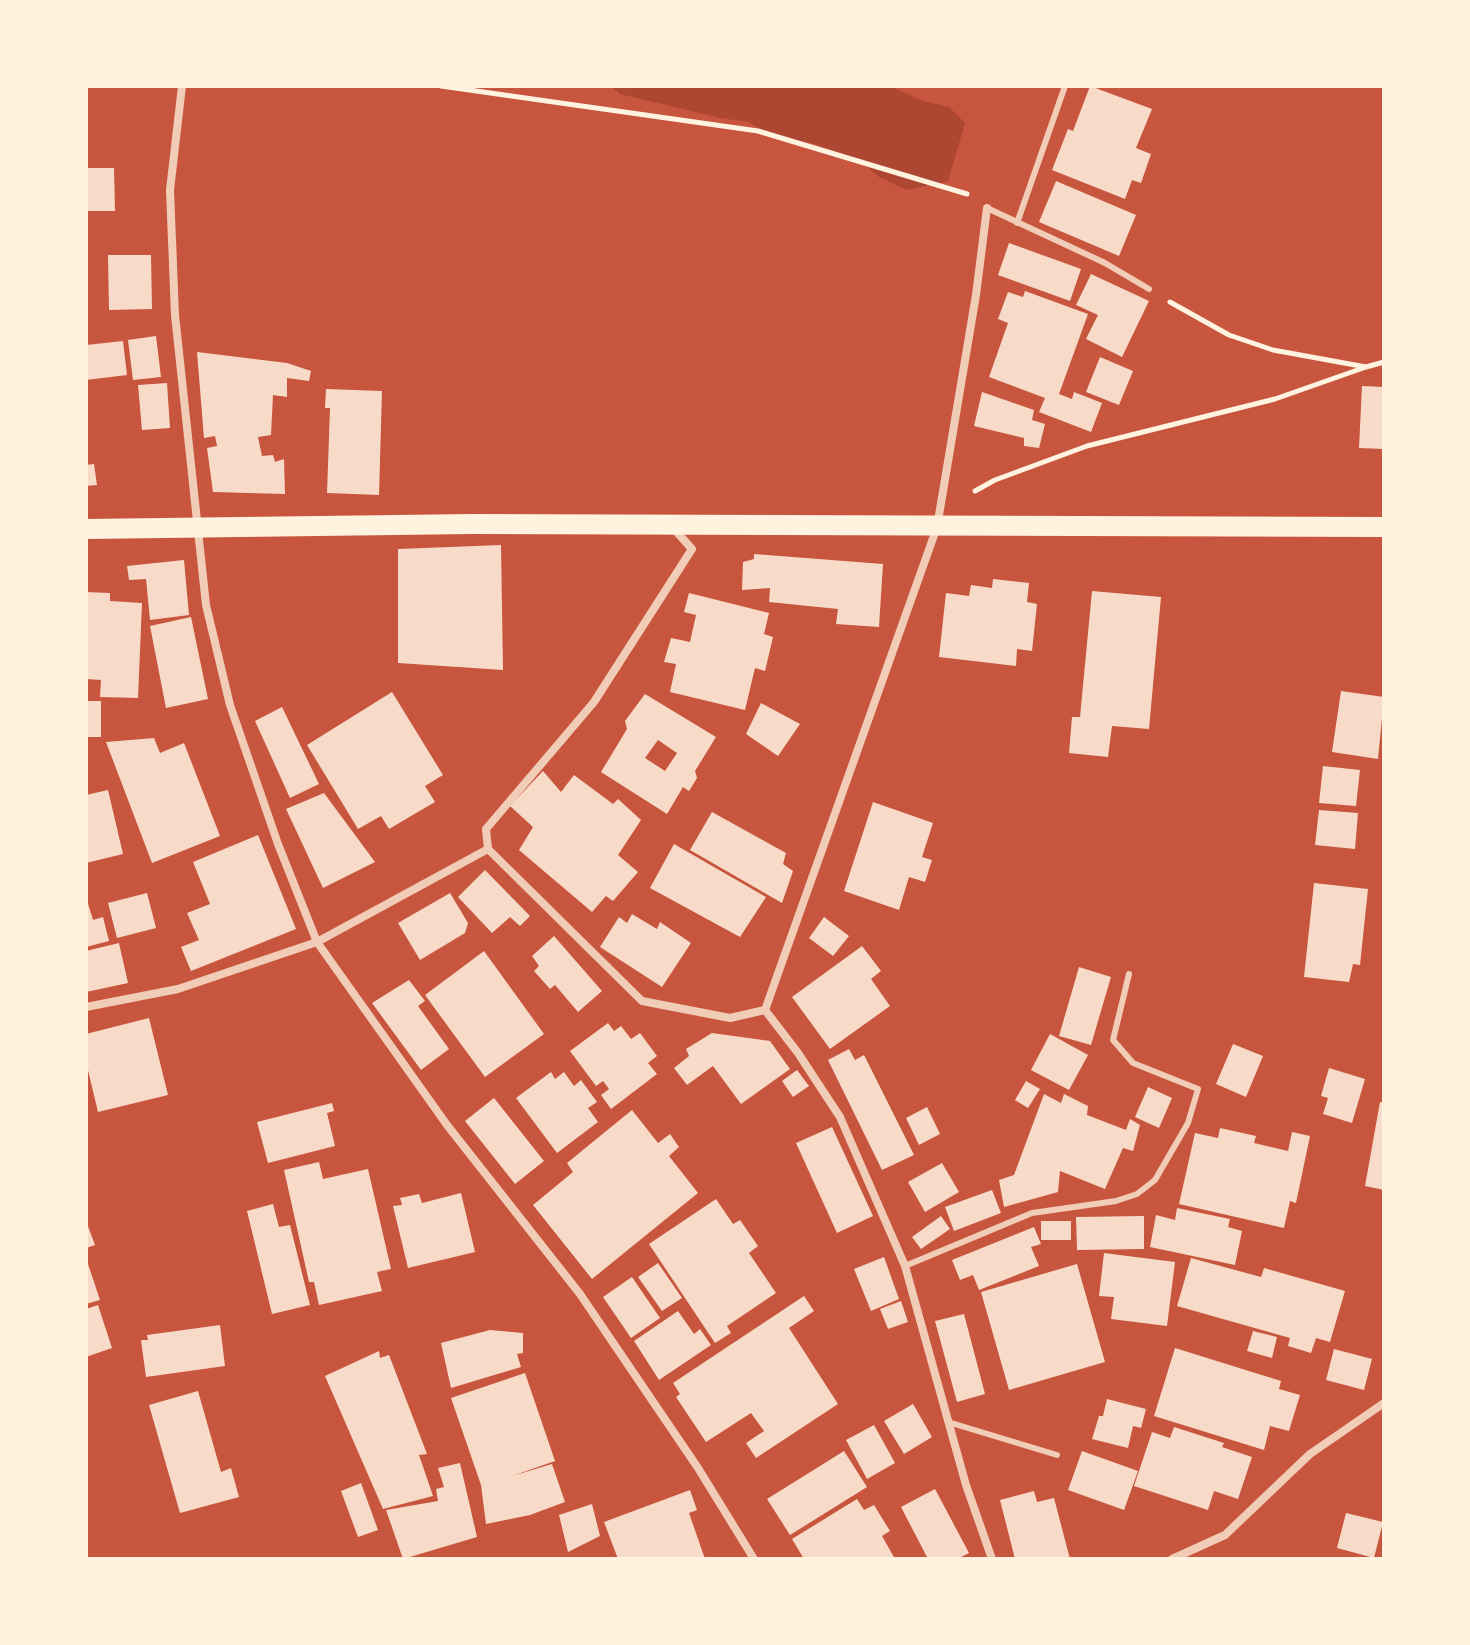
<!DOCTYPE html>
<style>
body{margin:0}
#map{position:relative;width:1470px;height:1645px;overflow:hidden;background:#c8553d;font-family:Signika,sans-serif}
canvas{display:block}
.frame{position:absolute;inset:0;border:88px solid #fff3e0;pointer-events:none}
</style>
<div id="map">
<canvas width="1470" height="1645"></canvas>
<div class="frame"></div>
</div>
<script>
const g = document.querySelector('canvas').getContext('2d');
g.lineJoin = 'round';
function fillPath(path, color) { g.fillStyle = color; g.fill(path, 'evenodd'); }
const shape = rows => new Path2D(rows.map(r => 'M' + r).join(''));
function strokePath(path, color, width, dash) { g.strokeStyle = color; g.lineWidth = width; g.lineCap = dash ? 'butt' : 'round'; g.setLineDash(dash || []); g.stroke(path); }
fillPath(shape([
 [611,86,890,86,923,101,949,107,965,123,948,181,907,190,879,177,858,159,811,143,775,138,749,122,720,118,620,94]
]), '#ae4732');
fillPath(shape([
 [1090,86,1152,109,1136,148,1151,154,1141,183,1132,180,1125,199,1052,170,1068,129,1073,131],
 [86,168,114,168,115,211,86,211],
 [1056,181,1136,215,1119,256,1039,222],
 [1009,243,1081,269,1070,301,998,275],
 [108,255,151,255,152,309,109,310],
 [1091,274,1149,301,1122,357,1086,339,1098,315,1076,305],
 [1025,291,1088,314,1059,394,1072,399,1074,392,1102,403,1091,432,1039,412,1045,398,989,377,1008,323,998,319,1008,292,1023,297],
 [156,336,161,377,133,380,128,340],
 [123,341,127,375,86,380,86,345],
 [197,352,287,363,311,371,309,381,287,378,287,397,273,395,271,435,258,437,262,456,273,455,275,462,284,459,285,494,213,492,207,448,217,446,215,436,204,438],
 [1100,357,1133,371,1119,405,1086,392],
 [167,383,170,428,142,430,138,385],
 [1362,386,1384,387,1384,449,1359,448],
 [326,389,382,391,379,495,327,493,330,408,325,408],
 [982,392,1034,410,1032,420,1045,424,1039,448,1024,446,1024,438,974,426],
 [94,464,97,485,86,486,86,465],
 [501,545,503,670,398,663,398,549],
 [754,554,883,564,879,627,836,624,838,609,769,602,770,588,742,590,743,562,754,559],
 [184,560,189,615,150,620,146,579,129,580,127,566],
 [993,579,1029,583,1027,602,1037,604,1032,651,1017,649,1016,666,939,657,946,593,969,596,971,585,992,588],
 [1092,591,1161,597,1149,729,1112,726,1108,757,1069,753,1072,717,1080,717],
 [86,592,110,593,110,601,142,603,138,698,100,697,101,680,86,679],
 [689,593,769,613,764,634,773,637,765,671,755,668,745,710,670,692,676,664,664,662,671,638,690,642,696,615,684,612],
 [191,617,208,699,166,708,150,626],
 [1341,691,1384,697,1378,759,1332,752],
 [392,692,443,775,425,786,435,802,389,829,381,816,358,829,307,745],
 [645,694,716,737,695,771,697,778,689,791,683,787,667,814,601,772,627,729,625,721],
 [658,740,677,753,665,771,645,758],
 [86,701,101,701,101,737,86,737],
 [761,703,800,724,778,756,746,734],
 [282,707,319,784,290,798,255,721],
 [154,738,160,753,184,743,220,836,152,863,106,742],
 [1323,766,1360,770,1356,806,1319,803],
 [543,771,561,792,574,775,613,804,618,799,641,820,618,855,638,872,613,901,606,896,592,912,519,850,533,827,510,806],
 [108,790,123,854,86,863,86,795],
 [324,793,375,862,323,888,286,809],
 [873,802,933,823,922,857,932,860,925,882,909,877,899,910,844,891],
 [1319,810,1358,813,1355,849,1315,845],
 [712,812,786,853,783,864,793,871,782,903,690,850],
 [258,835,296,929,191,971,181,947,199,940,187,913,210,904,193,862],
 [674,844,766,897,740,937,650,888],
 [485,870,530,916,520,926,510,917,492,933,458,897],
 [1314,883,1368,889,1360,965,1353,964,1349,982,1304,977],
 [147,893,156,928,117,938,108,903],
 [450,893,468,923,465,933,420,960,398,923],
 [86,897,93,920,103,917,109,941,86,947],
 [632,914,657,929,660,922,691,943,662,987,600,947,619,917,627,923],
 [824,917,849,936,833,956,809,938],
 [554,936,602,991,578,1012,555,985,550,989,534,971,539,966,532,956],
 [119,943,128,983,86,992,86,951],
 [862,946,881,971,871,979,890,1006,830,1049,792,997],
 [484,951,544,1034,485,1077,425,995],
 [1079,967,1111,977,1091,1045,1059,1036],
 [409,980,425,1001,418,1006,449,1049,421,1070,372,1003],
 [149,1018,168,1095,98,1112,86,1062,86,1034],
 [608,1023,614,1031,621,1026,631,1039,640,1033,657,1056,648,1063,657,1074,611,1109,601,1095,609,1089,603,1081,596,1086,570,1051],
 [712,1033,770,1041,790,1069,741,1104,713,1066,687,1085,674,1068,689,1056,686,1049],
 [1050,1034,1088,1055,1069,1090,1031,1070],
 [1233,1044,1263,1056,1246,1097,1216,1084],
 [849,1049,855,1060,864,1055,914,1155,882,1170,828,1060],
 [1329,1068,1365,1079,1352,1123,1323,1114,1328,1098,1321,1096],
 [797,1070,809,1086,793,1097,782,1081],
 [551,1072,555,1079,564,1072,574,1086,581,1080,597,1102,588,1108,598,1122,557,1153,516,1098],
 [1026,1081,1040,1089,1028,1108,1015,1100],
 [1148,1087,1172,1098,1159,1128,1135,1117],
 [1044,1094,1061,1103,1064,1094,1088,1106,1087,1115,1126,1130,1130,1119,1140,1125,1133,1151,1123,1148,1105,1189,1060,1171,1058,1192,1004,1207,999,1180,1014,1175],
 [494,1098,544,1161,515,1184,465,1121],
 [1380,1102,1384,1103,1384,1190,1365,1186],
 [332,1103,334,1111,327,1113,335,1146,268,1163,257,1122],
 [927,1107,940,1134,919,1145,906,1118],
 [632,1110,658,1143,670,1134,679,1147,669,1156,698,1193,592,1279,533,1205,573,1172,567,1163],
 [832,1127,873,1216,837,1233,796,1143],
 [1220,1128,1256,1136,1254,1143,1288,1151,1292,1132,1310,1136,1296,1203,1290,1201,1284,1228,1179,1204,1195,1133,1218,1138],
 [319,1162,323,1179,368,1169,391,1269,377,1272,382,1291,319,1305,314,1282,309,1282,284,1170],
 [942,1163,959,1192,925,1212,908,1182],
 [992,1190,1001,1213,954,1231,945,1207],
 [461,1193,475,1252,408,1268,393,1206,402,1205,400,1198,419,1194,422,1203],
 [716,1199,733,1224,740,1220,758,1246,749,1253,776,1293,727,1326,731,1333,715,1343,649,1244],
 [273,1204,279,1227,290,1225,310,1305,272,1314,247,1211],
 [1177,1208,1230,1219,1228,1227,1242,1231,1235,1265,1150,1247,1156,1215,1175,1220],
 [941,1216,950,1229,921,1249,912,1237],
 [1144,1216,1144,1249,1077,1250,1076,1217],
 [86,1221,95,1245,86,1248],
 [1041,1221,1071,1221,1071,1240,1041,1240],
 [1034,1227,1041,1244,1031,1247,1039,1266,979,1290,973,1275,960,1280,952,1260],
 [1104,1253,1175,1262,1167,1326,1111,1319,1114,1297,1099,1296],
 [884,1257,899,1299,871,1311,854,1269],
 [86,1258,100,1300,86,1304],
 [1191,1258,1261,1277,1264,1268,1345,1291,1330,1342,1316,1338,1311,1353,1288,1346,1290,1338,1177,1306],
 [658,1263,682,1298,662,1311,638,1277],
 [1077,1264,1105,1362,1009,1390,981,1292],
 [632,1277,660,1318,631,1338,603,1297],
 [804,1296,814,1311,789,1328,838,1404,756,1458,746,1443,764,1431,751,1413,706,1442,676,1397,680,1394,673,1383],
 [901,1301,908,1322,888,1329,880,1309],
 [98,1305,112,1348,86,1357,86,1309],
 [678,1311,694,1334,700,1329,711,1345,659,1380,634,1341],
 [964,1314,985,1394,957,1402,935,1321],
 [220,1325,225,1366,146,1377,141,1340,148,1340,147,1335],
 [490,1330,523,1333,523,1353,517,1354,521,1367,451,1388,441,1343],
 [1253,1331,1277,1337,1272,1358,1247,1351],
 [1175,1348,1281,1381,1279,1389,1300,1395,1289,1431,1270,1426,1264,1450,1154,1416],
 [1334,1349,1372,1359,1364,1390,1326,1380],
 [379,1351,380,1358,389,1355,427,1454,419,1455,433,1496,383,1509,325,1376],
 [525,1373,555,1461,512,1476,552,1464,565,1502,530,1515,486,1524,481,1485,451,1398],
 [198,1391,221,1472,231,1468,239,1497,180,1513,149,1405],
 [1107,1399,1146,1409,1141,1428,1133,1426,1128,1448,1092,1439,1099,1416,1103,1416],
 [913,1404,932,1437,904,1454,884,1421],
 [874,1425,895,1463,867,1479,846,1440],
 [1174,1427,1224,1443,1222,1447,1252,1457,1238,1499,1214,1491,1208,1510,1134,1486,1152,1432,1170,1438],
 [844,1451,867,1487,790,1535,767,1499],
 [1082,1451,1138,1471,1124,1510,1068,1490],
 [460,1463,477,1537,403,1559,386,1510,438,1501,436,1489,444,1487,438,1468],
 [361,1483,378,1530,358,1537,341,1491],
 [935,1489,969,1553,957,1559,928,1559,901,1507],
 [690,1490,697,1510,689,1513,705,1559,618,1559,604,1522],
 [1034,1491,1037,1502,1054,1498,1070,1559,1015,1559,1000,1500],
 [857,1499,864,1510,874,1505,890,1531,882,1536,895,1559,804,1559,792,1539],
 [592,1504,600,1536,568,1552,559,1515],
 [1346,1513,1383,1522,1374,1558,1337,1548]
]), '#f7dbc8');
strokePath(shape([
 [441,86,758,131,967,194],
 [1170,302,1229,335,1273,350,1366,367,1384,362],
 [975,491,995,480,1087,446,1275,399,1366,367]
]), '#fff3e0', 5);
strokePath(shape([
 [987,208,1105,263,1149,289],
 [1017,223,1065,86],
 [905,1266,1032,1213,1116,1201,1137,1194,1155,1180,1188,1123,1198,1089,1133,1063,1113,1040,1129,974],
 [948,1422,1057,1455]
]), '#f1ccb7', 6);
strokePath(shape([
 [182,86,170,190,175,315,206,605,230,705,278,844,317,942,447,1125,580,1294,698,1468,754,1559],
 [488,849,486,829,594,702,692,549,674,529],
 [86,1007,178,989,317,942,488,849,642,1001,730,1018,765,1010],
 [765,1010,937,527,976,295,987,208],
 [765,1010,798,1053,840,1117,905,1266,966,1485,992,1559],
 [1172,1559,1225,1535,1310,1454,1384,1403]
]), '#f1ccb7', 8);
strokePath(shape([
 [86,529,473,524,1384,527]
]), '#fff3e0', 20);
</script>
